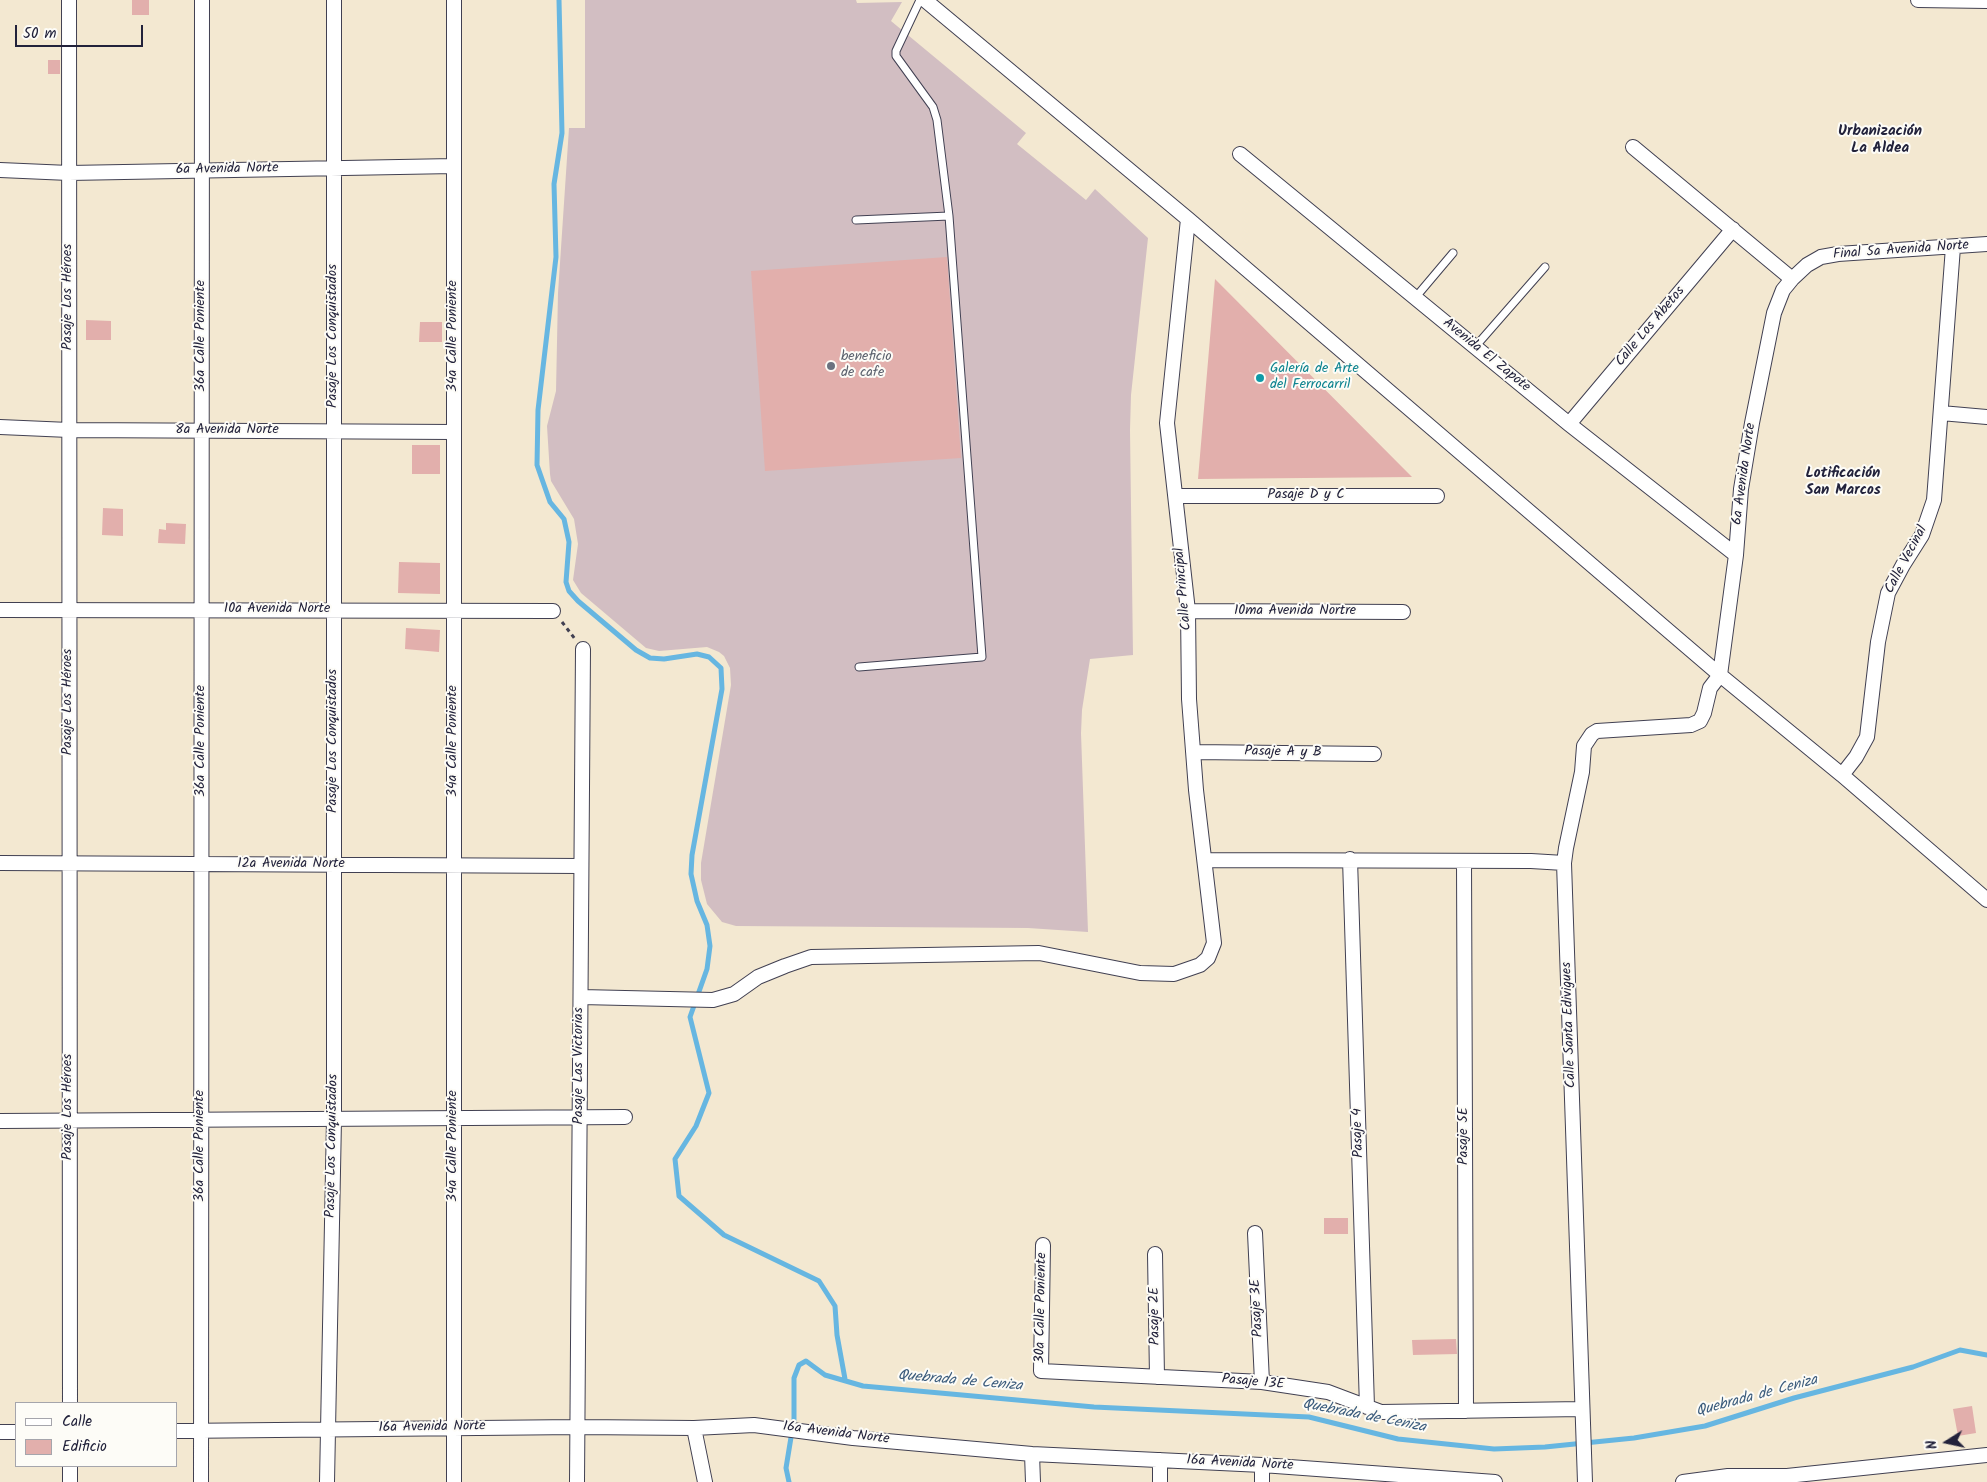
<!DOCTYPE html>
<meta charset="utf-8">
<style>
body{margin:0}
#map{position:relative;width:1987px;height:1482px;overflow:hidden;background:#f3e8d1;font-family:Kalam,sans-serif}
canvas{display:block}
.legend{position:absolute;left:15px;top:1402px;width:162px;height:65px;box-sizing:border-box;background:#fdfcf7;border:1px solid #a5a5ac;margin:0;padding:6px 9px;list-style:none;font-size:15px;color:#22223b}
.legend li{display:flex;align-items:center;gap:10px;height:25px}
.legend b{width:25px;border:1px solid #a5a5ac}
.north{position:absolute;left:1922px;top:1417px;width:50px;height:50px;-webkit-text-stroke:4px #fdfcf7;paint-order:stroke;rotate:260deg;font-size:14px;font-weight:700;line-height:20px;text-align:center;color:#22223b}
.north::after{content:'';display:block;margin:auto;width:18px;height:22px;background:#22223b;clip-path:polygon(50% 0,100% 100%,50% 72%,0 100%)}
.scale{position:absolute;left:15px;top:25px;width:128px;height:22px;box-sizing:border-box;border:2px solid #22223b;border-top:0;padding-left:6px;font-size:15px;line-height:18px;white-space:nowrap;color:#22223b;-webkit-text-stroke:4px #fdfcf7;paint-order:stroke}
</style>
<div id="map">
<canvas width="1987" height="1482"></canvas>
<ul class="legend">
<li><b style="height:6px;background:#fff"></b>Calle</li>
<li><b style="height:14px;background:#e2afac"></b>Edificio</li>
</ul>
<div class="north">N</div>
<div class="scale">50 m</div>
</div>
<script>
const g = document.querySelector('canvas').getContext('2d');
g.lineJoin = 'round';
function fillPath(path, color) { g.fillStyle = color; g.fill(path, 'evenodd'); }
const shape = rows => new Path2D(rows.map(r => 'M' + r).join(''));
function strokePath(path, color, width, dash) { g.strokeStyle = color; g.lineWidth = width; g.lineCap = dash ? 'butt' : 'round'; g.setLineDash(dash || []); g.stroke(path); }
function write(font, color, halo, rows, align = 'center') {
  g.font = font + ' Kalam,sans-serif'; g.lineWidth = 4; g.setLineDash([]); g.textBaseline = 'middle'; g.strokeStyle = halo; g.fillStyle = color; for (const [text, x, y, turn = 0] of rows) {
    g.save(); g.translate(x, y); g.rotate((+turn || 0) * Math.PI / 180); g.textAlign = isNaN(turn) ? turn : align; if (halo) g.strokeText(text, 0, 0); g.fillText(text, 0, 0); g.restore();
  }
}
fillPath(shape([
 [585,0,856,0,857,3,902,2,891,21,1026,133,1017,144,1086,200,1095,189,1148,238,1131,395,1130,430,1133,655,1090,659,1082,710,1081,733,1088,932,1028,928,736,926,722,922,707,904,701,880,701,863,731,685,730,668,724,656,719,652,707,647,659,651,646,648,581,593,573,580,578,544,574,519,551,481,550,474,547,426,556,391,558,293,569,128,585,128]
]), '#d2bec2');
strokePath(shape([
 [559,0,562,133,554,184,556,257,538,410,537,465,550,502,564,519,569,542,566,582,569,591,578,601,636,650,650,658,664,659,697,654,709,657,721,668,722,689,692,855,691,874,697,901,707,925,710,946,707,969,690,1017,709,1093,696,1126,675,1159,679,1196,724,1235,819,1281,835,1306,837,1335,845,1379],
 [789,1482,786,1468,794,1419,794,1378,799,1365,806,1361,825,1375,863,1386,1094,1407,1309,1417,1398,1439,1494,1449,1545,1447,1634,1438,1705,1426,1794,1398,1913,1367,1960,1350,1987,1355]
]), '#66b6e1', 5);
fillPath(shape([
 [132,0,149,0,149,15,132,15],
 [48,60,60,60,60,74,48,74],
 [947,257,961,458,765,471,751,271],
 [1215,279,1412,477,1198,479],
 [86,320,111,321,111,340,86,340],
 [420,322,442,322,442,342,419,342],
 [412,445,440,445,440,474,412,474],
 [103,508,123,509,123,536,102,535],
 [166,523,186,524,185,544,158,543,159,529,166,530],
 [399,562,440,563,440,594,398,593],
 [406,628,440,630,439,652,405,649],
 [1324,1218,1348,1218,1348,1234,1324,1234],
 [1456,1339,1457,1354,1413,1355,1412,1340],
 [1972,1406,1976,1433,1958,1436,1953,1409]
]), '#e2afac');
const service = shape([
 [856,220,949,216],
 [1415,298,1453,253],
 [1475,347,1545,267],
 [859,667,982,657,949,216,937,120,933,107,896,56,896,51,920,0]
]);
const minor = shape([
 [69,0,70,1403],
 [454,0,454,1482],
 [925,0,1188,219,1720,675,1842,775,1987,900],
 [1918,0,1987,1],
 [1633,147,1792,279],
 [1240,154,1569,424,1736,555],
 [0,170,69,173,454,166],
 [1941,413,1987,417],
 [1569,424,1733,229],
 [0,427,69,430,454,432],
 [1176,496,1437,496],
 [0,610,553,611],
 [1188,611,1403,612],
 [1193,752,1374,754],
 [1842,775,1856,757,1867,737,1878,642,1888,593,1903,565,1922,535,1934,500,1953,247],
 [1350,859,1367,1407],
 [1205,860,1531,861,1564,863],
 [1464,861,1466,1411],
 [0,863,581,866],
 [581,997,713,1000,734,994,758,977,785,966,811,957,1039,953,1140,973,1174,974,1200,965,1208,958,1214,943,1196,790,1189,699,1188,611,1167,423,1188,219],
 [0,1121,625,1117],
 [1255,1233,1262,1382],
 [1043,1245,1041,1371,1262,1382,1328,1392,1381,1412,1582,1409],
 [1155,1254,1157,1377],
 [694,1428,705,1482],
 [176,1431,578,1427,694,1428,754,1425,853,1438,1032,1454,1262,1465,1495,1482],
 [0,1432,16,1432],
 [1032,1454,1033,1482],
 [1160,1460,1160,1482],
 [1262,1465,1262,1482],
 [70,1466,70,1482],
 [201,1482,202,0],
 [327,1482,334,1119,334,0],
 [577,1482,583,649],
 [1585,1482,1564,863,1566,848,1582,772,1584,746,1592,734,1597,731,1691,725,1700,721,1704,713,1710,688,1720,675,1736,555,1741,489,1752,423,1774,313,1783,290,1792,279,1807,265,1821,257,1838,254,1987,244],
 [1683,1482,1728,1476,1787,1476,1987,1455]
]);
strokePath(service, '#414052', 9);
strokePath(minor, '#414052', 16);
strokePath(shape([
 [562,622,575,639]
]), '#414052', 3, [4, 4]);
strokePath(service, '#fff', 7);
strokePath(minor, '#fff', 14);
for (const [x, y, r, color] of [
 [831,366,5,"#6b7280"],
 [1260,378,5,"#0f9aa8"]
]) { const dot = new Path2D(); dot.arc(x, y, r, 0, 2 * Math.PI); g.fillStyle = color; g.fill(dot); strokePath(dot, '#fdfcf7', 2); }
write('14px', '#22223b', '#fdfcf7', [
 ["6a Avenida Norte",227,170,-1],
 ["Final 5a Avenida Norte",1901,251,-4],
 ["Pasaje Los Héroes",69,297,-90],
 ["Calle Los Abetos",1651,327,-50],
 ["36a Calle Poniente",202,336,-90],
 ["Pasaje Los Conquistados",334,336,-90],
 ["34a Calle Poniente",454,336,-90],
 ["Avenida El Zapote",1486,356,39],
 ["8a Avenida Norte",227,431],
 ["6a Avenida Norte",1745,474,-82],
 ["Pasaje D y C",1306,496],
 ["Calle Vecinal",1907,560,-62],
 ["Calle Principal",1184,589,-95],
 ["10a Avenida Norte",277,610],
 ["10ma Avenida Nortre",1295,612],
 ["Pasaje Los Héroes",69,702,-90],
 ["36a Calle Poniente",202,741,-90],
 ["Pasaje Los Conquistados",334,741,-90],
 ["34a Calle Poniente",454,741,-90],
 ["Pasaje A y B",1283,753,1],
 ["12a Avenida Norte",291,865],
 ["Calle Santa Edivigues",1570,1025,-92],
 ["Pasaje Las Victorias",580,1066,-90],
 ["Pasaje Los Héroes",69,1107,-90],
 ["Pasaje 4",1359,1133,-92],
 ["Pasaje 5E",1465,1136,-90],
 ["36a Calle Poniente",201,1146,-90],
 ["Pasaje Los Conquistados",333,1146,-89],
 ["34a Calle Poniente",454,1146,-90],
 ["30a Calle Poniente",1042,1308,-89],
 ["Pasaje 3E",1258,1308,-93],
 ["Pasaje 2E",1156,1316,-91],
 ["Pasaje 13E",1253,1383,5],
 ["16a Avenida Norte",432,1428,-1],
 ["16a Avenida Norte",836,1434,7],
 ["16a Avenida Norte",1240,1464,3]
]);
write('14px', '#5b616d', '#fdfcf7', [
 ["beneficio",841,358],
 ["de cafe",841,374]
], 'left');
write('14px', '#0d838f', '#fdfcf7', [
 ["Galería de Arte",1270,370],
 ["del Ferrocarril",1270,386]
], 'left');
write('bold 15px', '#22223b', '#fdfcf7', [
 ["Urbanización",1880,132],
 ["La Aldea",1880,149],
 ["Lotificación",1843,474],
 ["San Marcos",1843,491]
]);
write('italic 15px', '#3d5d7d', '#fdfcf7', [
 ["Quebrada de Ceniza",960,1382,5],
 ["Quebrada de Ceniza",1757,1397,-15],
 ["Quebrada de Ceniza",1364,1417,11]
]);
</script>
